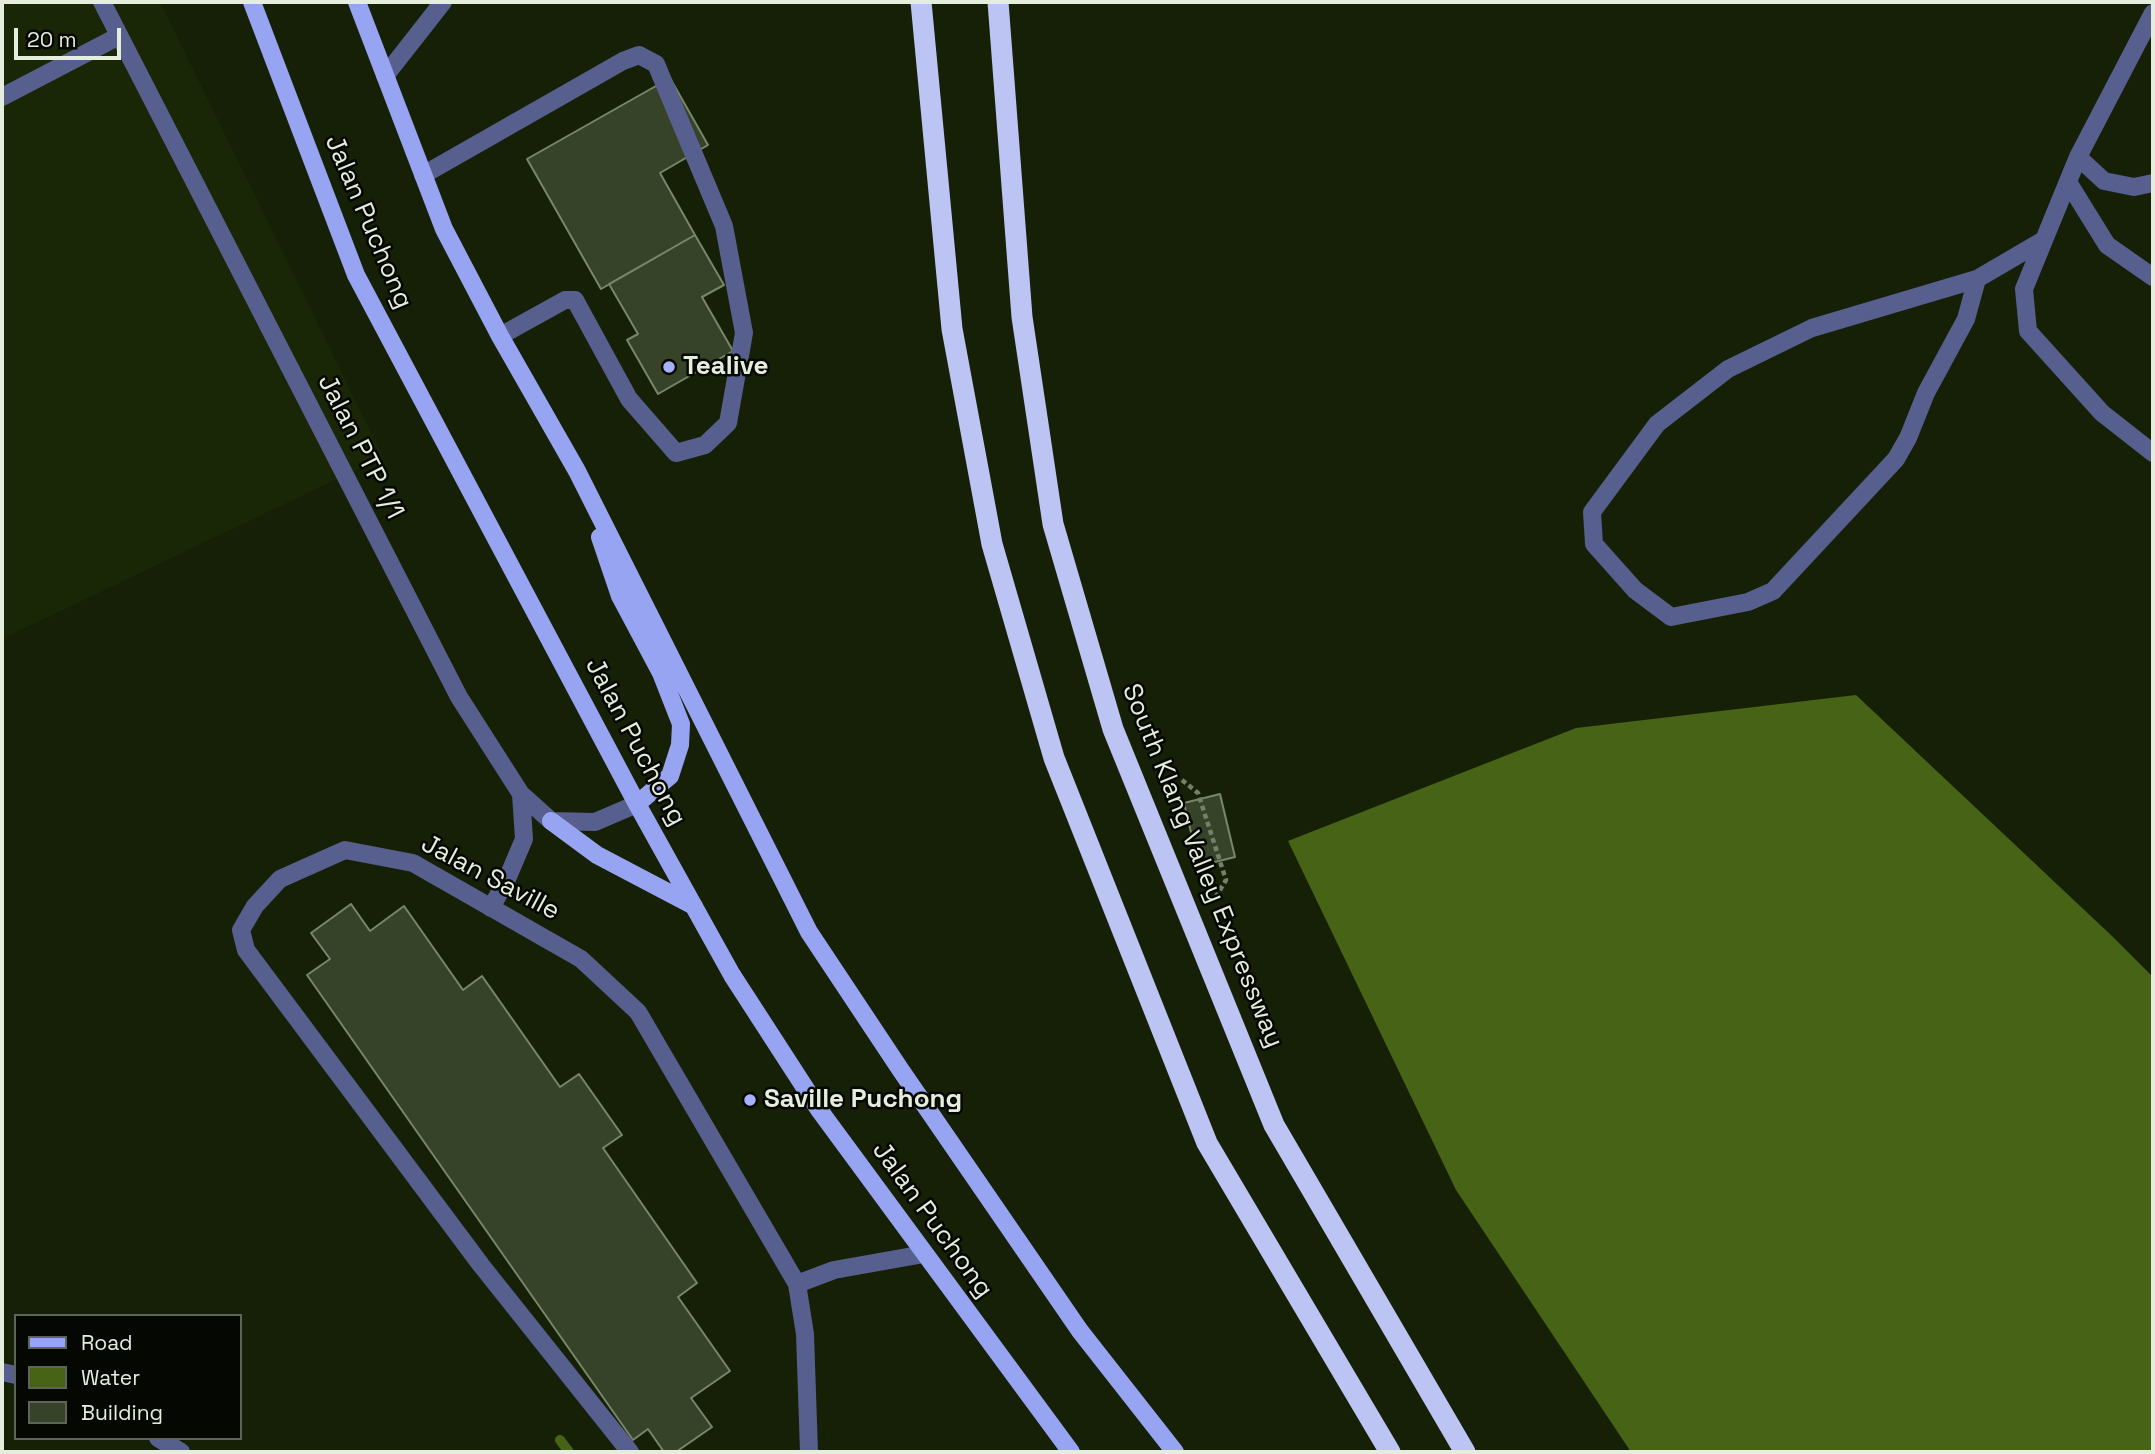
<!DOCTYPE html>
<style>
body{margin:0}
#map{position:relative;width:2155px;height:1454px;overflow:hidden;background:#162007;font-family:"Space Grotesk",sans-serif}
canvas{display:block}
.frame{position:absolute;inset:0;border:4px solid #e5eddd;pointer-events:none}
.legend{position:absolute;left:14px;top:1314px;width:228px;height:126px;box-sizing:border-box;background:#050802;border:2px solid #5f645a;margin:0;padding:9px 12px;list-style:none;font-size:21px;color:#e5eddd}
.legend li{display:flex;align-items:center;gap:14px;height:35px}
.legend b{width:35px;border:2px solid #5f645a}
.scale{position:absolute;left:14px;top:28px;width:107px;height:32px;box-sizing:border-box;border:4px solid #e5eddd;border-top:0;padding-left:9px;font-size:21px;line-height:24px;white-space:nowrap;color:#e5eddd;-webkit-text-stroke:5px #050802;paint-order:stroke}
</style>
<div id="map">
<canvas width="2155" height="1454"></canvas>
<div class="frame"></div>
<ul class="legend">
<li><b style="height:9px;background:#97a4f2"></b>Road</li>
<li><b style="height:19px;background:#466316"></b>Water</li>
<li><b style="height:19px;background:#374328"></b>Building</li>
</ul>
<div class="scale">20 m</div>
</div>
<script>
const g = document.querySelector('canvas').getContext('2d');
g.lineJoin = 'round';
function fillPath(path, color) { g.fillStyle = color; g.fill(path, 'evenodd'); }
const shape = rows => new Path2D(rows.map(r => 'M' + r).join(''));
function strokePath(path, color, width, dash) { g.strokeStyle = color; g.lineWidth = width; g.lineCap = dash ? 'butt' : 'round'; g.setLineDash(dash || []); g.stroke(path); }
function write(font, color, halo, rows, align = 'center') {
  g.font = font + ' "Space Grotesk",sans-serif'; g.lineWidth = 5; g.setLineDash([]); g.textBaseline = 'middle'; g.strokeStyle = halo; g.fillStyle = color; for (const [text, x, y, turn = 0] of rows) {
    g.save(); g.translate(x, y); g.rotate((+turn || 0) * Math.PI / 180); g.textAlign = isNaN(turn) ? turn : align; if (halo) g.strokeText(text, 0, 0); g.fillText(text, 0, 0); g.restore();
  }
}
fillPath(shape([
 [2,2,160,2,383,457,2,639]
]), '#1a2706');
fillPath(shape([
 [1856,695,2113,937,2153,977,2153,1452,1631,1452,1456,1190,1288,841,1576,728]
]), '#466316');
strokePath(shape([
 [560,1440,569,1452]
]), '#466316', 10);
const building = shape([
 [670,78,708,145,660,173,695,235,601,289,527,159,670,78],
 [695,235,724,285,702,297,733,351,658,394,627,340,638,334,609,284,695,235],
 [1220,794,1235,857,1199,866,1184,803,1220,794],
 [351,904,370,931,404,906,463,990,482,976,560,1087,579,1074,622,1135,603,1148,697,1283,678,1297,730,1371,691,1398,712,1427,676,1452,664,1452,648,1429,633,1440,307,975,330,959,311,933,351,904]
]);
fillPath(building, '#374328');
strokePath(building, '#788669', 2);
strokePath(shape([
 [1182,780,1198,793,1226,880,1214,900]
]), '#767f6a', 4.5, [5, 3.5]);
strokePath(shape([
 [102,2,459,697,521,794,551,821,595,822,637,804],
 [2153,13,2078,157,2024,289,2028,331,2102,413,2153,453],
 [385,76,443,2],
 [2,97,119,36],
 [2078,157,2104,181,2134,187,2153,183],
 [423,175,623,61,639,55,656,64,724,226,744,333,728,423,705,445,676,453,629,399,575,300,565,300,500,336],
 [2068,182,2107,245,2153,277],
 [1977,279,1966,319,1926,393,1908,438,1896,459,1773,591,1748,602,1671,617,1635,590,1594,544,1592,512,1657,424,1728,369,1812,328,1977,279,2042,241],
 [491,908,507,879,524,839,521,794],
 [797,1284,834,1270,924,1254],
 [2,1372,16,1375],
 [158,1438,181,1452],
 [630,1452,481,1265,246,950,241,930,255,906,280,879,345,850,413,863,581,959,638,1012,797,1284,805,1334,809,1452]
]), '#575f8e', 18);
strokePath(shape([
 [252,2,356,275,637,804,732,975,820,1111,1071,1452],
 [357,2,444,229,500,336,577,471,809,932,900,1069,1080,1331,1175,1452],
 [600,537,620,596,661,673,681,724,680,745,670,776,637,804],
 [551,821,597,855,694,906]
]), '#97a4f2', 18);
strokePath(shape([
 [921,2,952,329,992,544,1054,758,1207,1143,1390,1452],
 [998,2,1022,317,1053,524,1113,729,1274,1125,1465,1452]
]), '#bbc4f3', 21);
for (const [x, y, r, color] of [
 [669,367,7,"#a5b1fc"],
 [750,1100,7,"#a5b1fc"]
]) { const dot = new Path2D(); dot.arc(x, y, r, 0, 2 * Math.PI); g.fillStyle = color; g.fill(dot); strokePath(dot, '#050802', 2.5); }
write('26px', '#e5eddd', '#050802', [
 ["Jalan Puchong",368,222,67],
 ["Jalan PTP 1/1",360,447,63],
 ["Jalan Puchong",635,742,62],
 ["South Klang Valley Expressway",1202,866,68],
 ["Jalan Saville",490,878,28],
 ["Jalan Puchong",932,1220,54]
]);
write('bold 26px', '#e5eddd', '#050802', [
 ["Tealive",683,367],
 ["Saville Puchong",764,1100]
], 'left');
</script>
